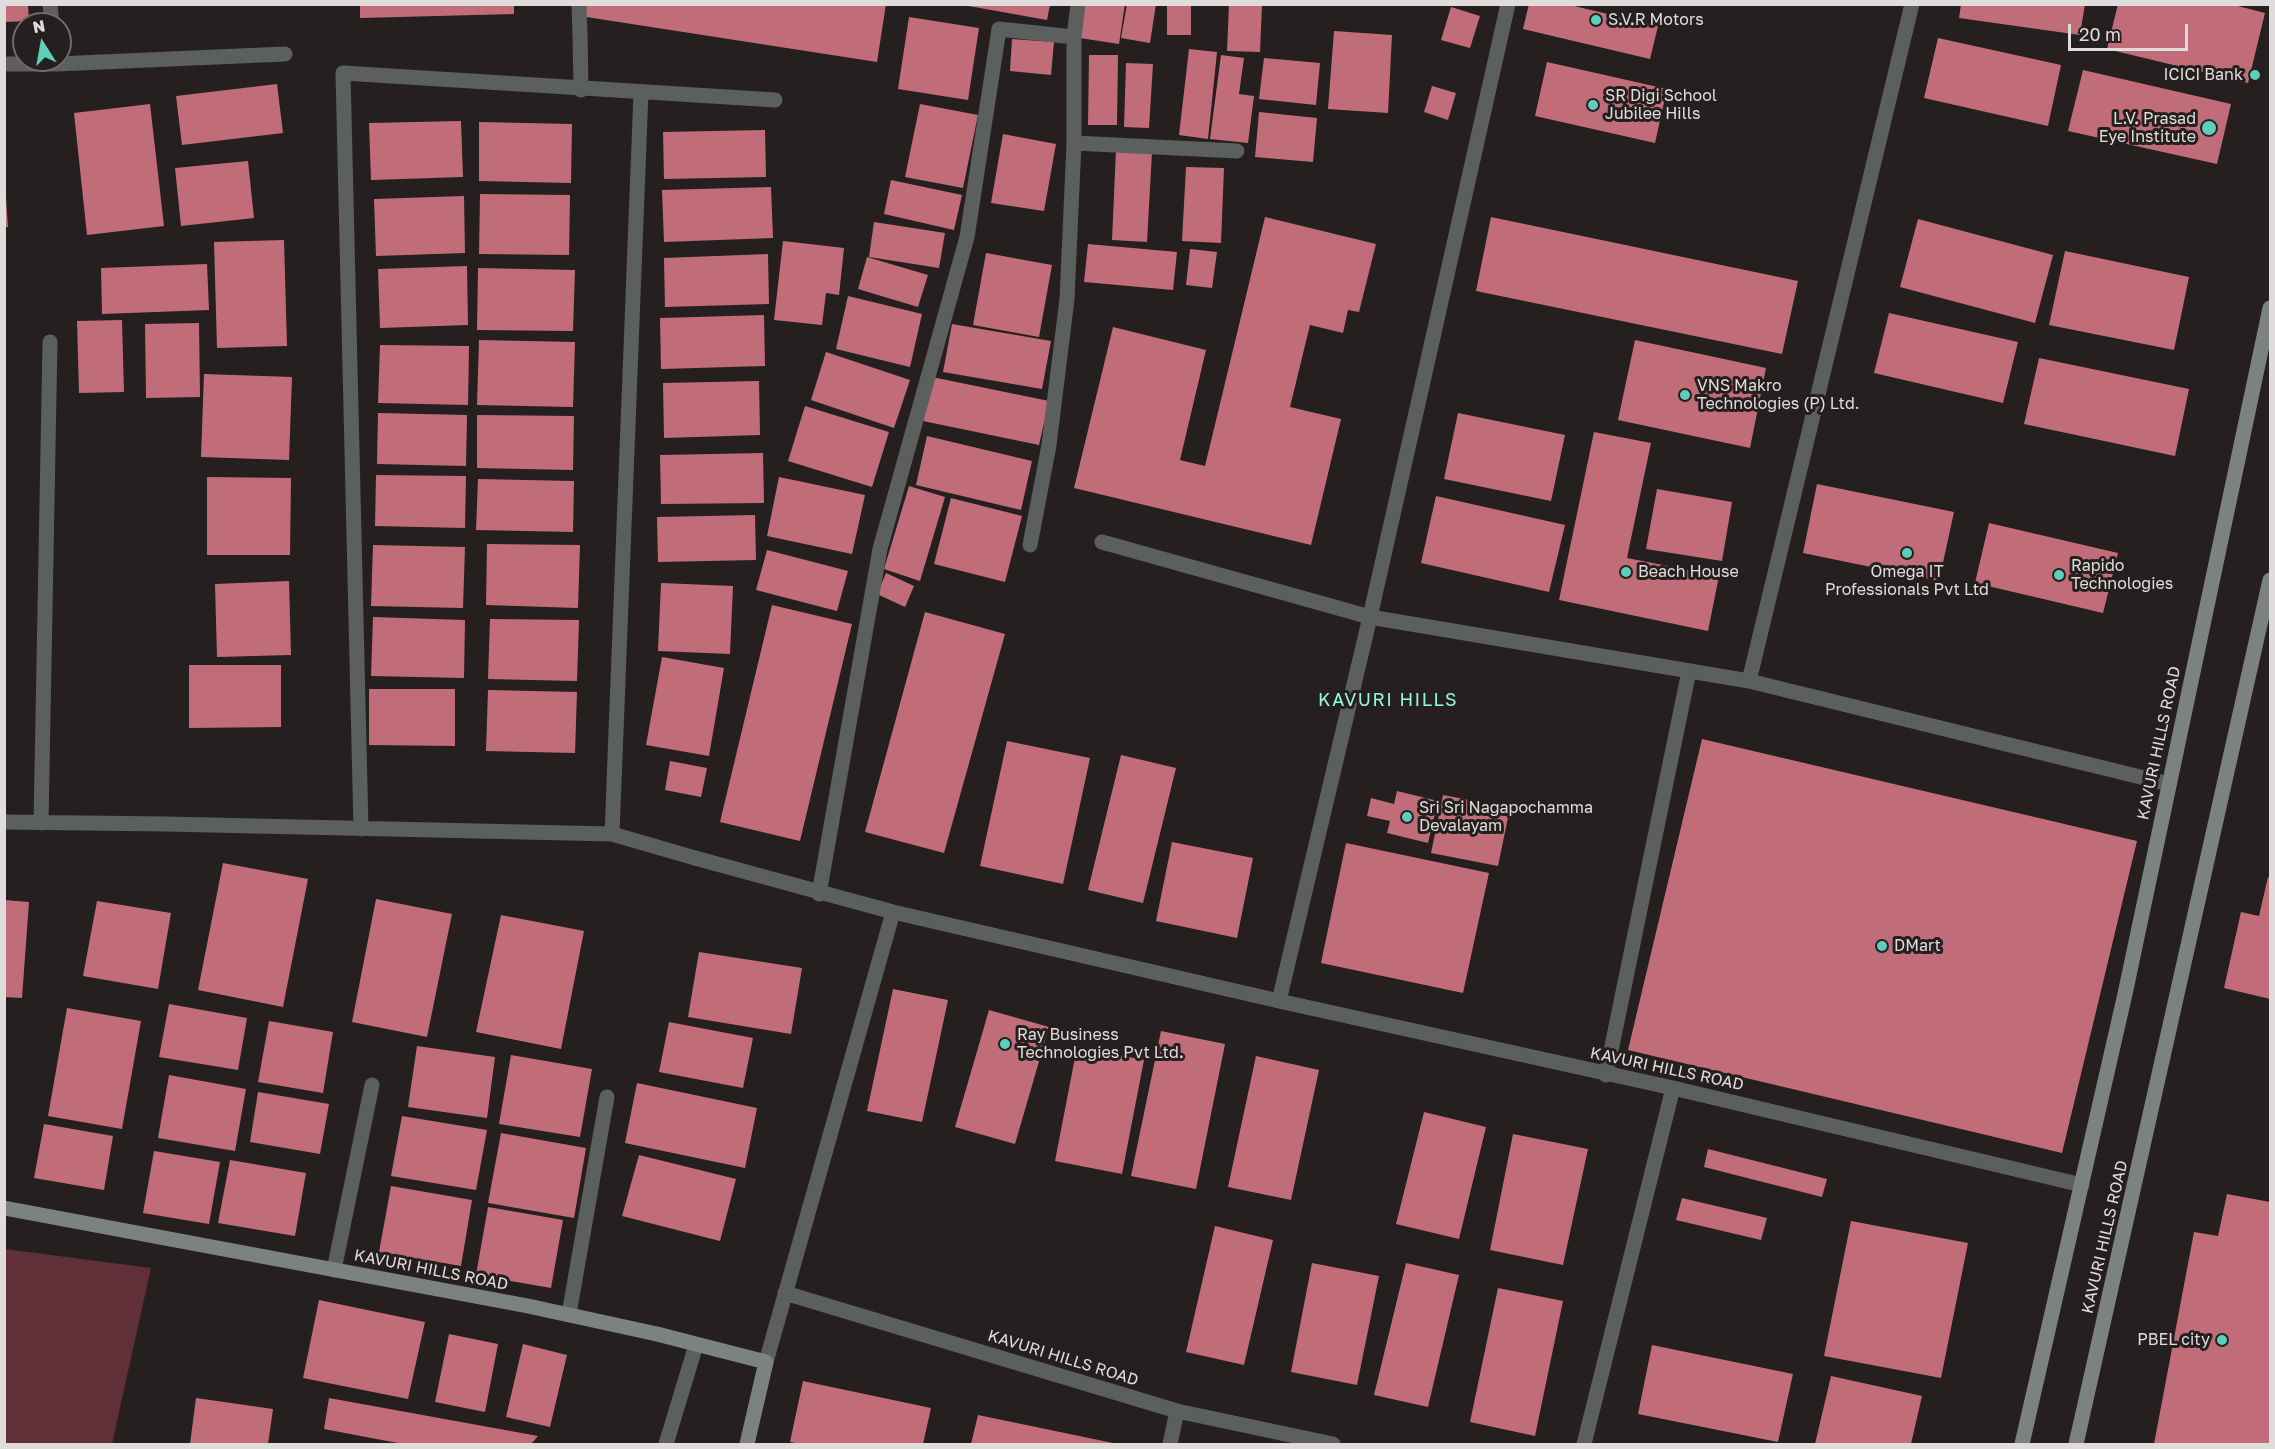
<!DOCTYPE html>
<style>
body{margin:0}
#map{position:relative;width:2275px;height:1449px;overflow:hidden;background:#261f20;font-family:"Golos Text",sans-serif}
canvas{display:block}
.frame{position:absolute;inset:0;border:6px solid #e1dcdc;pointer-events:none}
.north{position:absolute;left:12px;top:12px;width:60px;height:60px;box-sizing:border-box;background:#261f20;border:2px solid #716b6b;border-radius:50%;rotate:349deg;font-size:16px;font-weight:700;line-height:24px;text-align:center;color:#e1dcdc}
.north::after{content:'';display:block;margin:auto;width:21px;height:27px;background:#5dceb9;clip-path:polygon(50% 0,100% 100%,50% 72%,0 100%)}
.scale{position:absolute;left:2068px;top:24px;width:120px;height:27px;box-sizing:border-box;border:3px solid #e1dcdc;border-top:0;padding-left:8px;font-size:18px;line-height:21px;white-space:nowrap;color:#e1dcdc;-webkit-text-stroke:4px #261f20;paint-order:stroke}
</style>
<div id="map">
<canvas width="2275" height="1449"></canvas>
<div class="frame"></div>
<div class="north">N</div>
<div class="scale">20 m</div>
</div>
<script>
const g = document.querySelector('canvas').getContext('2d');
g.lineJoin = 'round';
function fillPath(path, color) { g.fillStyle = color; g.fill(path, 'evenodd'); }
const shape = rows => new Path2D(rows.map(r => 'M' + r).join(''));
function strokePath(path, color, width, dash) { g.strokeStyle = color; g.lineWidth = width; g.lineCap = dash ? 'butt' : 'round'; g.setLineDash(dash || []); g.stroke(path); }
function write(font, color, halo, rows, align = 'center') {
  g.font = font + ' "Golos Text",sans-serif'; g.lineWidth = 6; g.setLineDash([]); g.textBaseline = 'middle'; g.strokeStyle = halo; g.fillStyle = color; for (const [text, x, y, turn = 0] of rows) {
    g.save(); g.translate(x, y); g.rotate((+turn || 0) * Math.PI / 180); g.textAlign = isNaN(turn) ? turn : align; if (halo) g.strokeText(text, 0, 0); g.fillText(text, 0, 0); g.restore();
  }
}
fillPath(shape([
 [5,1249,151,1268,112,1444,5,1444]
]), '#602f37');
fillPath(shape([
 [4,4,28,4,29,21,4,22],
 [360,4,514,4,514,14,360,18],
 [582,4,886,4,877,62,580,16],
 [1084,4,1125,4,1119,44,1080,38],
 [1127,4,1156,4,1150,43,1121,38],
 [1167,4,1191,4,1191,35,1167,35],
 [1229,4,1262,4,1260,52,1227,51],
 [1529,4,1566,4,1658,26,1650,59,1523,29],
 [1961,4,2085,4,2080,35,1959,18],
 [2118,4,2230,4,2265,13,2248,83,2107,49],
 [963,5,1050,5,1047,20],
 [1451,7,1480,16,1470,48,1441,40],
 [909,17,979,28,968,100,898,89],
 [1334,31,1392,35,1388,113,1328,109],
 [1938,38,2061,65,2048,126,1924,98],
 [1012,39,1054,42,1051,75,1010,71],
 [1189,49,1217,52,1208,139,1179,135],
 [1089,55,1118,55,1117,125,1088,125],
 [1221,55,1244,58,1239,94,1254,96,1248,143,1210,139],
 [1264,58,1320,63,1316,105,1259,99],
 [1547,62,1667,89,1655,143,1535,116],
 [1126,63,1153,64,1149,128,1124,127],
 [2083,70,2231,104,2217,164,2068,131],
 [277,84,283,133,182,145,176,96],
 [1432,86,1456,93,1448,120,1424,112],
 [150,104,164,226,87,235,74,113],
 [920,104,978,115,963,188,905,177],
 [1259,112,1317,118,1313,162,1255,157],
 [461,121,463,177,371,180,369,123],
 [479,122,572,124,571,183,479,181],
 [765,130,766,177,664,179,663,132],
 [1003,134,1056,144,1044,211,991,203],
 [1116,150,1152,152,1147,242,1112,240],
 [248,161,254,218,181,226,175,168],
 [1186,167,1224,168,1221,243,1182,241],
 [891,180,962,195,954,230,884,214],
 [771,187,773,238,664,242,662,190],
 [480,194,570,195,569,255,479,254],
 [464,196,465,253,376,256,374,199],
 [4,198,6,198,8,227,4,227],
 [1265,217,1376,244,1359,312,1348,310,1343,333,1310,325,1290,407,1341,419,1311,545,1074,488,1113,327,1206,350,1180,460,1205,466],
 [1491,217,1798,281,1782,354,1476,291],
 [1918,219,2053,255,2035,323,1900,287],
 [874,222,945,233,939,268,869,257],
 [284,240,287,346,217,348,214,242],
 [783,241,844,248,839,295,826,293,822,325,774,320],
 [1088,244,1177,252,1173,290,1084,282],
 [1190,249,1217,252,1212,288,1186,285],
 [2065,251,2189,277,2174,350,2049,325],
 [986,253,1052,265,1039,337,973,325],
 [768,254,769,304,665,307,664,258],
 [867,257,928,275,918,307,858,289],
 [207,264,209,310,102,314,101,268],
 [467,266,468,325,380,328,378,269],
 [478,268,575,270,573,331,477,330],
 [848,296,922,314,910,367,836,349],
 [1889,313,2018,342,2003,403,1874,373],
 [764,315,765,366,661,369,660,318],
 [122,320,124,392,79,393,77,321],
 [199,323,200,397,146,398,145,324],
 [952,324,1051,341,1042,389,943,372],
 [479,340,575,342,573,407,477,405],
 [1635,340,1766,368,1750,448,1618,420],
 [380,345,469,346,468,405,378,403],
 [826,352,910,380,894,428,811,400],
 [2039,358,2189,389,2175,456,2024,424],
 [204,374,292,377,289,460,201,457],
 [932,377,1049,401,1039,445,923,421],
 [759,381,760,435,664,438,663,383],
 [805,406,889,432,872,487,788,461],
 [378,413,467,415,466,466,377,464],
 [1458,413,1565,435,1551,501,1444,479],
 [477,415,574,416,573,470,477,468],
 [1594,432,1651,443,1627,558,1719,576,1708,631,1559,600],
 [927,436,1032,461,1021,510,916,485],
 [763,453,764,503,661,504,660,455],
 [376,475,466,476,465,528,375,526],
 [207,477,291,478,290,555,207,555],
 [779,477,865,495,852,554,767,536],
 [478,479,574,481,573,532,476,530],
 [1817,484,1954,512,1939,581,1803,553],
 [909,486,945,497,920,581,884,569],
 [1657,489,1732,502,1722,561,1646,549],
 [1436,496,1565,525,1549,592,1421,563],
 [951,498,1022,516,1005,582,934,564],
 [755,515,756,560,658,562,657,517],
 [1989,523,2118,553,2103,613,1975,583],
 [487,544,580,545,578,608,486,605],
 [373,545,465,547,463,608,371,606],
 [767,550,848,571,837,611,756,590],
 [886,573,914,586,905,607,877,594],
 [289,581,291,655,217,657,215,584],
 [661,583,733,586,730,654,658,651],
 [772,605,852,624,800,841,720,822],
 [925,612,1005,634,944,853,865,832],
 [373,617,465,620,464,678,371,676],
 [490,619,579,620,577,681,488,679],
 [662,657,724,668,709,756,646,745],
 [189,665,281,665,281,727,189,728],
 [369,689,455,689,455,746,369,745],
 [488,690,577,692,575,753,486,751],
 [1702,739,2137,841,2062,1153,1628,1050],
 [1007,741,1090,758,1063,884,980,866],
 [1121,755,1176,768,1143,903,1088,890],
 [670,761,707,768,701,797,665,790],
 [1397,791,1438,801,1428,843,1387,833,1390,821,1367,816,1371,798,1394,804],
 [1443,795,1510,808,1498,866,1431,853],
 [1172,842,1253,858,1237,938,1156,921],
 [1346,843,1489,873,1463,993,1321,963],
 [223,863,308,879,283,1007,198,990],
 [2268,877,2270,878,2270,999,2224,988,2241,912,2259,916],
 [376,899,452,914,427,1037,352,1022],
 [4,900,29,902,22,998,4,997],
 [97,901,171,913,158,989,83,976],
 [501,915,584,931,561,1049,476,1032],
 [699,952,802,968,791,1034,688,1017],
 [893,989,948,1000,922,1122,867,1111],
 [169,1004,247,1018,238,1070,159,1057],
 [67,1008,141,1021,122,1129,48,1116],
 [989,1010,1049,1027,1015,1144,955,1127],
 [269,1021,333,1032,323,1093,258,1082],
 [669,1022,753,1038,743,1088,659,1072],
 [1161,1031,1225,1044,1196,1189,1131,1176],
 [417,1046,495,1057,487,1118,408,1107],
 [1077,1047,1144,1060,1122,1174,1055,1161],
 [511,1055,592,1069,580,1137,499,1124],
 [1256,1056,1319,1070,1291,1200,1228,1187],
 [169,1075,246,1089,235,1151,158,1138],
 [637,1083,757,1108,745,1168,625,1143],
 [258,1092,329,1104,320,1154,250,1142],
 [1424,1112,1486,1127,1459,1239,1396,1224],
 [402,1116,487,1130,476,1190,391,1176],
 [44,1124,113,1136,104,1190,34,1178],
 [501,1133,586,1148,574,1218,488,1203],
 [1513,1134,1588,1149,1563,1265,1490,1250],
 [1708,1149,1827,1179,1822,1197,1704,1167],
 [154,1151,220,1162,209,1224,143,1213],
 [639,1155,736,1179,720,1241,622,1216],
 [230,1160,306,1173,295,1236,218,1223],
 [391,1186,472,1200,461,1266,379,1252],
 [2227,1194,2270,1202,2270,1444,2154,1444,2194,1232,2218,1236],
 [1682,1198,1767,1218,1761,1240,1676,1220],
 [488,1207,563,1220,551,1288,476,1275],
 [1851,1221,1968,1243,1941,1378,1824,1356],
 [1215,1226,1273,1240,1244,1365,1186,1352],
 [1312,1263,1379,1276,1357,1385,1291,1372],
 [1406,1263,1459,1275,1428,1407,1374,1395],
 [1498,1288,1563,1301,1535,1436,1470,1422],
 [319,1300,425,1322,408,1399,303,1378],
 [449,1334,498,1344,485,1412,435,1402],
 [523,1344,567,1355,550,1427,506,1417],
 [1652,1345,1793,1374,1778,1442,1638,1414],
 [1831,1376,1922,1396,1911,1444,1815,1444],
 [803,1381,931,1408,923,1444,801,1444,790,1442],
 [196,1398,273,1409,268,1444,190,1444],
 [329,1398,538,1436,531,1444,403,1444,324,1429],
 [978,1415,1113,1443,1113,1444,971,1444]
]), '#c16d79');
strokePath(shape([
 [580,34,581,90],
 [4,822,166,824,612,834,695,858],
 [41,823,50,342],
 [361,829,343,73,775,100],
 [612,834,641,92],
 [1606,1075,1689,671],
 [666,1444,696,1345]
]), '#5b5f5e', 15);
strokePath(shape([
 [50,4,52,24],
 [579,4,580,34],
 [4,64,56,64,285,54],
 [1074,143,1237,151],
 [1102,542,1370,617,1749,681,2169,784],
 [1030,545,1049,445,1067,299,1074,143,1074,37,1078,4],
 [1749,681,1912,4],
 [695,858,893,912,1279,1001,1673,1088,2082,1185],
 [819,894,880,549,967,237,999,29,1074,37],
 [1279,1001,1370,617,1508,4],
 [334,1270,372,1085],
 [785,1293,1177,1411,1333,1444],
 [569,1314,607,1097],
 [766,1362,893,912],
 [1170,1444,1177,1411],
 [1584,1444,1673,1088]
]), '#5b5f5e', 15);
strokePath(shape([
 [4,1208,528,1306,657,1334,766,1362,747,1444],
 [2022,1444,2125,994,2270,308],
 [2076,1444,2270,580]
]), '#7c8281', 15);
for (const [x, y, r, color] of [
 [1596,20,6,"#5dceb9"],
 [2255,75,6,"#5dceb9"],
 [1593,105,6,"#5dceb9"],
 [2209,128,8,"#5dceb9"],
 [1685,395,6,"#5dceb9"],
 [1907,553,6,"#5dceb9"],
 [1626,572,6,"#5dceb9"],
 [2059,575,6,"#5dceb9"],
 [1407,817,6,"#5dceb9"],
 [1882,946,6,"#5dceb9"],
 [1005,1044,6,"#5dceb9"],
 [2222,1340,6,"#5dceb9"]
]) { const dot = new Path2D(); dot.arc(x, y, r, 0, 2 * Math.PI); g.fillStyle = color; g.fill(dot); strokePath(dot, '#261f20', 2); }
write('16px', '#e1dcdc', '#261f20', [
 ["S.V.R Motors",1608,20],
 ["ICICI Bank",2243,75,"right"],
 ["SR Digi School",1605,96],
 ["Jubilee Hills",1605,114],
 ["L.V. Prasad",2196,119,"right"],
 ["Eye Institute",2196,137,"right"],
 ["VNS Makro",1697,386],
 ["Technologies (P) Ltd.",1697,404],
 ["Rapido",2071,566],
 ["Technologies",2071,584],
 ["Beach House",1638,572],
 ["Omega IT",1907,572,"center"],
 ["Professionals Pvt Ltd",1907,590,"center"],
 ["Sri Sri Nagapochamma",1419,808],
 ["Devalayam",1419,826],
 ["DMart",1894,946],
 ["Ray Business",1017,1035],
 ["Technologies Pvt Ltd.",1017,1053],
 ["PBEL city",2210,1340,"right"]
], 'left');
write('16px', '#e1dcdc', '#261f20', [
 ["KAVURI HILLS ROAD",2159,743,-78],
 ["KAVURI HILLS ROAD",1667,1069,12],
 ["KAVURI HILLS ROAD",2105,1237,-77],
 ["KAVURI HILLS ROAD",431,1270,11],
 ["KAVURI HILLS ROAD",1063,1358,17]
]);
g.letterSpacing = '1.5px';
write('18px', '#94f9e4', '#261f20', [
 ["KAVURI HILLS",1388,700]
]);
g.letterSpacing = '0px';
</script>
